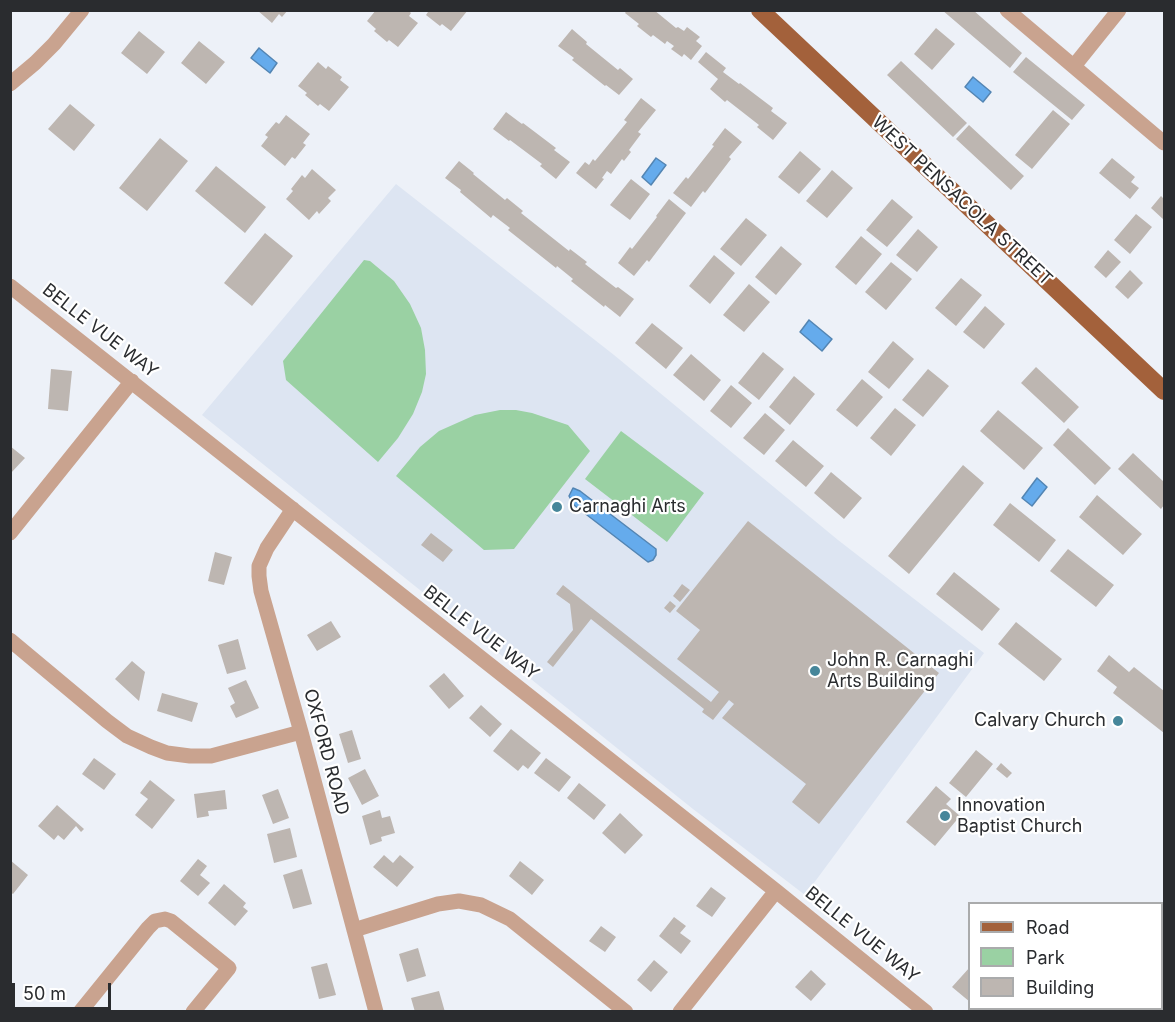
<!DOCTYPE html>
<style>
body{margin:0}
#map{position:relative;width:1175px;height:1022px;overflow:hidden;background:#edf1f8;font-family:Inter,sans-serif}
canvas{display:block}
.frame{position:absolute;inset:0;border:12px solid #2a2c2f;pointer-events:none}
.legend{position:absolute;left:968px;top:902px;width:195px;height:108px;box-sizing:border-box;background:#fff;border:2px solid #aaabac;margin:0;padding:8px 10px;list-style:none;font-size:18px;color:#2a2c2f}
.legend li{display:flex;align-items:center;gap:12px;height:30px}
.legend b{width:30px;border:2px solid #aaabac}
.scale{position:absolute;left:12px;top:983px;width:99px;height:27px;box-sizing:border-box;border:3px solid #2a2c2f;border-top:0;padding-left:8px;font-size:18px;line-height:21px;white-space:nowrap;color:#2a2c2f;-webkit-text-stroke:4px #fff;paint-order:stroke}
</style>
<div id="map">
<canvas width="1175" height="1022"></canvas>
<div class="frame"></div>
<ul class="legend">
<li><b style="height:8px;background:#a3613b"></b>Road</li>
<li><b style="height:16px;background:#9ad1a3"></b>Park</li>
<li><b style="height:16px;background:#bdb6b1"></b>Building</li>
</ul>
<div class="scale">50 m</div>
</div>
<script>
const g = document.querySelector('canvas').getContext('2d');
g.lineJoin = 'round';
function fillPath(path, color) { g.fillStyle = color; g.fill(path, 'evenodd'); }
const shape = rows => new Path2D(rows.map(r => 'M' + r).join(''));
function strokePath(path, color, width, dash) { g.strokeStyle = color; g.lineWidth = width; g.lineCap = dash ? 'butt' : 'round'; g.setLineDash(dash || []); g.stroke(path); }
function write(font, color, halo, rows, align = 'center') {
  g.font = font + ' Inter,sans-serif'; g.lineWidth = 4.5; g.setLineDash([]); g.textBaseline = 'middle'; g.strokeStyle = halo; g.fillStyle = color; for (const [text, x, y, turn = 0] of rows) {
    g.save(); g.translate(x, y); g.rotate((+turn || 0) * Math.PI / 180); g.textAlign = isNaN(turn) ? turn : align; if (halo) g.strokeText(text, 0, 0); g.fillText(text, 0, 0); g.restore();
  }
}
fillPath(shape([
 [396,184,614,355,838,540,984,653,805,895,693,809,274,473,202,415]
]), '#dde5f2');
fillPath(shape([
 [364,260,370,261,394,281,410,304,421,328,425,350,426,374,422,392,413,414,398,438,378,462,286,380,283,361],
 [500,410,516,410,532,413,568,425,590,451,514,549,484,550,396,476,420,447,439,431,475,415],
 [621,431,704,493,667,542,585,479]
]), '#9ad1a3');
const water = shape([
 [259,48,277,63,270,73,251,58,259,48],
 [973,77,991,92,983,102,965,87,973,77],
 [656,158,666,165,651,185,642,177,656,158],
 [809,320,832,339,822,351,800,332,809,320],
 [1037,478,1047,487,1032,506,1022,498,1037,478],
 [573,488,580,491,656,549,656,555,653,560,648,562,574,505,569,496,573,488]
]);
fillPath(water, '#65abec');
strokePath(water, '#5385b3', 1.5);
fillPath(shape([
 [257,10,288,10,282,17,279,14,272,23],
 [376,10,408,10,411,13,409,16,418,23,398,47,389,40,387,42,374,31,376,29,367,21],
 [426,10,468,10,451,31,442,24,440,26,426,15,428,12],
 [627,10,654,10,676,28,678,27,684,31,687,27,700,37,696,41,702,46,691,60,684,54,682,57,671,49,674,46,667,41,665,44,653,35,651,37,637,26,639,24,625,13],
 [942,10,973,10,1022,53,1010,68],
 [936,28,955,44,932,70,914,54],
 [572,29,587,42,586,44,618,70,620,68,633,79,619,95,606,85,605,86,572,60,574,58,558,46],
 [139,31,165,52,147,74,121,53],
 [199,41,225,62,206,84,181,63],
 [706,52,726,68,723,72,739,84,740,83,773,108,771,111,787,123,773,140,757,127,759,125,727,100,725,102,710,89,718,79,698,62],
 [1026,57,1085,105,1072,120,1013,72],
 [901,61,967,123,953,137,887,75],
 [318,62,326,69,328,66,342,77,340,80,349,87,329,111,320,104,318,106,305,95,307,93,298,86],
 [641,98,656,110,638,132,641,134,629,150,631,152,624,161,622,159,611,174,607,171,602,178,604,179,596,189,576,173,585,162,589,165,593,159,595,161,627,122,624,120],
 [70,104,95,125,74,151,48,129],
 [1053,110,1070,124,1032,169,1015,155],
 [506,112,522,124,523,123,556,148,554,150,570,162,556,179,540,166,542,164,510,140,509,141,493,129],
 [286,115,310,134,303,143,306,145,295,159,292,157,285,166,261,146,268,137,265,135,276,122,279,124],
 [969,125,1024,176,1011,190,956,139],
 [725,128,742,142,729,157,731,159,705,193,703,191,691,207,673,193,686,177,688,179,714,146,712,145],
 [160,138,188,161,147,211,119,188],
 [800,151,821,169,799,194,778,177],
 [1112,158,1135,177,1131,182,1139,188,1130,199,1099,173],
 [459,161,474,173,473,174,505,200,507,198,523,211,521,213,569,251,570,249,587,262,585,264,616,288,618,287,634,299,620,317,605,305,604,307,571,281,573,279,557,266,556,268,508,230,510,228,493,215,491,218,460,192,461,190,445,178],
 [216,166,266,207,245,233,195,191],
 [312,169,336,190,328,198,331,201,319,214,317,211,309,220,286,199,293,191,291,189,302,175,305,178],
 [832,170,853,188,827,218,806,201],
 [631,179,650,194,630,220,610,205],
 [1161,196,1164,199,1164,220,1151,208],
 [669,199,686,213,649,262,647,260,634,276,618,263,630,247,632,249,657,217,656,216],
 [892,199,913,217,887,247,866,230],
 [1136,214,1152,227,1130,254,1114,240],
 [746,218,767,235,741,266,720,249],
 [918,229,938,247,917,272,896,255],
 [265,233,293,256,252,306,224,283],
 [861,236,882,254,856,285,835,267],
 [781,246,802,264,776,295,755,277],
 [1108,250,1121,262,1106,278,1094,267],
 [714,255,735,273,710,304,689,286],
 [891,262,912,279,886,310,865,292],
 [1130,270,1143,283,1128,299,1115,287],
 [961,278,982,295,956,326,935,308],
 [749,284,770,302,744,332,723,315],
 [985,306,1005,324,984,349,963,332],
 [652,323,683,348,666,369,635,343],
 [893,341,914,359,889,389,868,372],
 [763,352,784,369,759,400,738,383],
 [691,354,721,380,704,401,673,375],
 [1036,367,1079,407,1064,423,1021,383],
 [51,369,72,371,68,411,48,409],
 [928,369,949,386,923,417,902,400],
 [794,376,815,394,790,425,769,407],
 [862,379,883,397,857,427,836,410],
 [731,385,752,403,731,428,710,411],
 [895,408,916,425,891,456,870,438],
 [998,410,1043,448,1024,470,980,431],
 [765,413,785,430,764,455,743,438],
 [1068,428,1111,468,1095,485,1053,445],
 [793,440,824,466,806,487,775,461],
 [10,446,25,458,10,474],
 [1133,453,1164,482,1164,505,1161,509,1118,469],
 [963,465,984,483,909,574,888,556],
 [831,472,862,498,844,519,814,493],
 [1097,495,1142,534,1123,555,1079,517],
 [1010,503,1056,540,1039,562,993,525],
 [748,521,939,673,819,824,792,802,806,784,722,718,734,704,729,700,713,720,702,712,704,709,591,619,553,667,547,662,573,630,570,604,556,594,563,585,711,702,719,692,677,659,700,630,676,611],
 [431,533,453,550,443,562,421,545],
 [1068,549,1114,585,1096,607,1050,571],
 [215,552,232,557,224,585,208,581],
 [954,572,1000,609,982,631,936,594],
 [682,584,690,590,680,602,673,596],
 [670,601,676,606,670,613,664,608],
 [331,621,341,637,317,651,307,635],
 [1016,622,1062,659,1044,681,998,644],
 [238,639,246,669,227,674,218,645],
 [1109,655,1129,672,1134,667,1164,691,1164,733,1113,693,1117,687,1097,671],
 [132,661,145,672,139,701,115,679],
 [444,673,464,696,449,709,429,686],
 [246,680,259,708,236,718,230,706,235,703,228,688],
 [162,693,198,703,192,722,157,711],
 [481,705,502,724,490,737,469,718],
 [511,729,541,753,528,769,523,765,518,771,493,751],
 [352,730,361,759,348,763,339,734],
 [976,750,993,764,966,797,949,783],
 [94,758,116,774,104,790,82,774],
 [546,758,571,777,559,792,534,773],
 [1001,763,1012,773,1007,778,996,769],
 [365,769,379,796,362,805,348,778],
 [150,780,175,800,152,829,135,815,148,799,140,793],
 [579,783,606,805,594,820,567,798],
 [936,786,951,799,946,804,960,816,935,846,906,822],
 [278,789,289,818,273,824,262,795],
 [225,790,227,809,208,811,209,816,197,818,194,794],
 [57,805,84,829,81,832,76,826,64,840,58,835,54,840,38,826],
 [380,810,382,818,390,816,395,833,381,837,382,841,370,845,362,816],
 [620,813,643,835,625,854,602,833],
 [290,828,297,857,274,863,267,834],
 [384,855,393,863,400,855,414,867,397,887,373,867],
 [198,859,207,866,200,875,210,883,198,896,180,881],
 [10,860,28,875,13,894,10,892],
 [520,861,544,880,532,895,509,876],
 [302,869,312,904,293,909,283,875],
 [224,884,246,903,243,907,248,911,235,926,208,903],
 [711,887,726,898,712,917,696,906],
 [674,917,686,926,680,933,691,941,681,954,659,936],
 [601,926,616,937,605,952,589,941],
 [418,948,426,976,407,982,399,954],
 [654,960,668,972,651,992,637,980],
 [327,963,336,995,319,999,311,967],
 [970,967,970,1002,952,987],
 [811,970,826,984,811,1001,795,987],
 [439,991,445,1012,415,1012,411,998],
 [977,1008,1033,1008,1037,1012,981,1012],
 [1084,1008,1131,1008,1135,1012,1085,1012,1083,1010]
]), '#bdb6b1');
strokePath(shape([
 [1007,10,1164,143],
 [1074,66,1119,10],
 [10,84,35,63,54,44,82,10],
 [10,286,776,891,926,1012],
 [293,509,267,548,259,566,259,576,261,591,301,732,376,1012],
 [10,533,132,381],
 [10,640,107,721,127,736,151,747,167,753,190,756,211,756,301,732],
 [354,930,438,904,459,901,481,905,510,919,626,1012],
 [80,1012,148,928,155,921,165,919,171,921,229,968,193,1012],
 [680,1012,776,891]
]), '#c9a38f', 15);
strokePath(shape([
 [760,10,1164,391]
]), '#a3613b', 18);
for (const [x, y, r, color] of [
 [557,507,6,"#46869a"],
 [815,671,6,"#46869a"],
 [1118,721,6,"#46869a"],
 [945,816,6,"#46869a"]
]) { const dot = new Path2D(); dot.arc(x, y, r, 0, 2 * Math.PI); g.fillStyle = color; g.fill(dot); strokePath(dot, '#fff', 2); }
write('18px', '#2a2c2f', '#fff', [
 ["WEST PENSACOLA STREET",962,201,43],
 ["BELLE VUE WAY",100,331,38],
 ["BELLE VUE WAY",481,633,38],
 ["OXFORD ROAD",326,752,75],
 ["BELLE VUE WAY",862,935,39]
]);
write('18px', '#2a2c2f', '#fff', [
 ["Carnaghi Arts",569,507],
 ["John R. Carnaghi",827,661],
 ["Arts Building",827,682],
 ["Calvary Church",1106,721,"right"],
 ["Innovation",957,806],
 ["Baptist Church",957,827]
], 'left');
</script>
